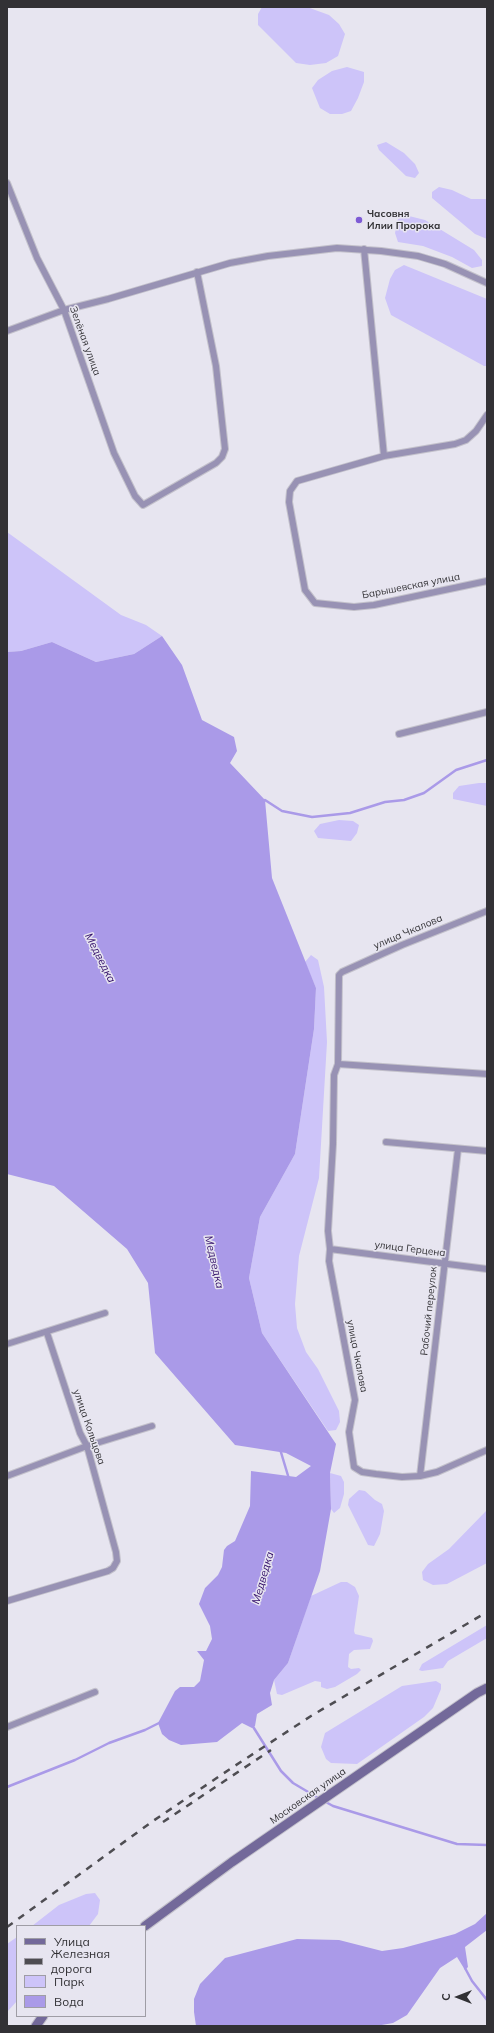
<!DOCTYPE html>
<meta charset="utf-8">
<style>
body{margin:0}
#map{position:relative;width:494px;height:2033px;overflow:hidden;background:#e7e5f0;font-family:Mulish,sans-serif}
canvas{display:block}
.frame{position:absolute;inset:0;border:8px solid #323135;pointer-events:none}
.legend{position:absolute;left:16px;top:1925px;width:130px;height:92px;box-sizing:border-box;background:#e7e5f0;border:1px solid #9f9da5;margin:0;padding:5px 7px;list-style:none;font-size:12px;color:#323135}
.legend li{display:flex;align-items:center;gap:8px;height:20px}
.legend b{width:20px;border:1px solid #9f9da5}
.north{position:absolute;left:438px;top:1977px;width:40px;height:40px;-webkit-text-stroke:3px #e7e5f0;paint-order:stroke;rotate:270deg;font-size:11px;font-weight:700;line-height:16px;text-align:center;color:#323135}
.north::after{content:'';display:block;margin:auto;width:14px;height:18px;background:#323135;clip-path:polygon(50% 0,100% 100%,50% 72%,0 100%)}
</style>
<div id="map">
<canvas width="494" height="2033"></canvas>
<div class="frame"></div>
<ul class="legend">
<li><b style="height:5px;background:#73699a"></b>Улица</li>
<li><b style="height:5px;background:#4e4d52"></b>Железная дорога</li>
<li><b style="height:11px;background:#cdc4f9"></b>Парк</li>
<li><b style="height:11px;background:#aa9ae8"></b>Вода</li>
</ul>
<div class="north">С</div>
</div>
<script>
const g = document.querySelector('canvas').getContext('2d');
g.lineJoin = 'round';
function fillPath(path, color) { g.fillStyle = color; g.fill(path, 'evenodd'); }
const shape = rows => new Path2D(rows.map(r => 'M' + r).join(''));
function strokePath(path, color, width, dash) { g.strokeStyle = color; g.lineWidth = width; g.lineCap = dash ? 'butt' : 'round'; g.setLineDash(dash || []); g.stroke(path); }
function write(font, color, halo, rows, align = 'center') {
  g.font = font + ' Mulish,sans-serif'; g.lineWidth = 3; g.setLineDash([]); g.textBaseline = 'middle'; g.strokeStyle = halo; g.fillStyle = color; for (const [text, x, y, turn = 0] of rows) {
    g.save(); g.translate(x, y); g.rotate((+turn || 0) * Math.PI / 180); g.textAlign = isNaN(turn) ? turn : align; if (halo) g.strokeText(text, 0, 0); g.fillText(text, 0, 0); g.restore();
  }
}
fillPath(shape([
 [262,7,307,7,329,15,339,24,345,34,338,56,326,63,310,65,296,63,258,25,258,14],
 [347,67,364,72,364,82,358,98,351,111,342,114,330,114,320,108,312,88,318,80,332,71],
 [386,142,404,153,415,164,419,173,415,178,406,176,379,150,377,145],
 [439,187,452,190,471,199,487,199,487,239,475,234,432,198,432,192],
 [409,216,425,220,474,250,482,260,482,266,472,268,452,257,423,246,398,242,395,233,398,219],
 [404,265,487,299,487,366,484,366,391,315,385,298,390,279,395,270],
 [7,532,121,615,146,625,162,636,134,654,96,662,52,642,21,651,7,652],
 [479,783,487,783,487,806,453,799,453,793,459,786],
 [339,820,353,821,359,825,357,833,351,841,318,838,314,831,320,824],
 [311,955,318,960,324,987,327,1042,319,1178,299,1256,295,1304,297,1328,306,1352,318,1369,339,1411,340,1422,336,1430,328,1431,262,1333,249,1278,260,1217,295,1154,314,1029,316,988,305,962],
 [330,1473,341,1476,344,1482,344,1494,340,1508,334,1513,331,1509],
 [359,1490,365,1491,375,1500,382,1504,384,1511,380,1534,374,1546,368,1545,348,1505,349,1499],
 [487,1510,487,1563,447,1584,433,1585,423,1580,422,1572,428,1564,449,1549],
 [341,1582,347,1582,355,1587,359,1596,354,1631,355,1634,372,1638,373,1641,370,1649,354,1650,349,1654,348,1667,351,1669,359,1668,361,1670,357,1674,335,1687,327,1689,321,1687,321,1682,315,1681,282,1695,277,1694,274,1680,288,1663,311,1596],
 [487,1625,487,1638,448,1661,443,1668,422,1671,419,1670,422,1664],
 [436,1681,441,1684,441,1689,433,1708,424,1717,357,1764,331,1763,326,1759,321,1747,325,1733,402,1686],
 [95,1893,100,1900,98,1914,89,1926,32,1926,59,1905,86,1894],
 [17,1937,17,2001,7,2012,7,1944]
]), '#cdc4f9');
fillPath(shape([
 [162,636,182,665,202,720,234,737,237,751,230,763,265,800,272,878,316,988,314,1029,295,1154,260,1217,249,1278,262,1333,336,1444,330,1473,331,1509,320,1571,288,1663,274,1680,270,1693,272,1705,257,1714,255,1726,252,1728,242,1723,217,1742,181,1745,169,1740,162,1734,158,1723,175,1691,180,1687,194,1687,200,1681,204,1660,197,1651,206,1651,212,1639,210,1626,199,1604,205,1588,218,1575,222,1567,224,1550,227,1546,235,1541,250,1506,251,1471,296,1477,311,1466,286,1453,235,1445,155,1353,148,1283,127,1249,54,1186,7,1174,7,652,21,651,52,642,96,662,134,654],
 [487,1913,487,1930,465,1947,468,1967,465,1970,457,1957,440,1968,407,2015,393,2023,376,2026,196,2026,194,2012,194,1999,200,1984,225,1958,297,1939,339,1940,382,1951,403,1948,455,1934,475,1924]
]), '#aa9ae8');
strokePath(shape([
 [264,801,265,800,282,811,312,817,350,813,385,802,404,800,424,793,456,770,487,760],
 [280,1449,289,1479],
 [252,1725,281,1771,293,1783,320,1799],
 [7,1787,75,1760,109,1743,145,1730,161,1722],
 [324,1801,333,1806,457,1844,487,1845],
 [465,1968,472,1981,487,2000]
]), '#aa9ae8', 2.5);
const street = shape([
 [7,183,37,258,64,310,114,453,135,496,143,505,216,463,222,457,225,449,216,366,197,272],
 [364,249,384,456],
 [7,331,64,310,108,299,230,263,268,256,337,248,381,251,418,256,445,264,487,283],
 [487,415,476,431,466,440,455,444,384,456,297,481,290,491,289,502,305,590,315,603,354,607,374,605,487,581],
 [399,734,487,712],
 [487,911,402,945,342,972,339,975,338,1064,334,1075,333,1144,328,1231,330,1249,329,1261,355,1400,349,1432,354,1467,362,1472,376,1474,402,1477,420,1476,437,1472,487,1450],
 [338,1064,487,1074],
 [386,1142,487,1151],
 [330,1249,487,1269],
 [7,1344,105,1313],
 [7,1476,87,1446,152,1426],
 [420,1476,458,1149],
 [7,1601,108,1571,113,1568,117,1561,116,1552,87,1446,80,1433,47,1333],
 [7,1727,95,1692]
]);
const secondary = shape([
 [145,1926,232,1862,477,1693,487,1688],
 [36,2026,43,2016]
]);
strokePath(street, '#c3c1cb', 8);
strokePath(secondary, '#c3c1cb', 11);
strokePath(street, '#9892b4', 6);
strokePath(secondary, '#73699a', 9);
strokePath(shape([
 [163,1822,271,1750],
 [7,1927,153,1821,230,1769,311,1716,487,1612]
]), '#4e4d52', 2.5, [7, 7]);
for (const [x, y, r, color] of [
 [359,220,4,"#7e5bd5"]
]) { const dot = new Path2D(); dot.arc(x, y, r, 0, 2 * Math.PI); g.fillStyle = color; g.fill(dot); strokePath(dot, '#e7e5f0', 1.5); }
write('bold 10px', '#323135', '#e7e5f0', [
 ["Часовня",367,214],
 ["Илии Пророка",367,226]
], 'left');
write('10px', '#323135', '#e7e5f0', [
 ["Зелёная улица",85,341,70],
 ["Барышевская улица",411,586,-11],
 ["улица Чкалова",408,932,-23],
 ["улица Герцена",410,1249,7],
 ["Рабочий переулок",429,1311,-84],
 ["улица Чкалова",357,1356,79],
 ["улица Кольцова",89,1427,71],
 ["Московская улица",308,1796,-35]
]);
write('italic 11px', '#310d68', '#e7e5f0', [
 ["Медведка",100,958,63],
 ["Медведка",214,1262,77],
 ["Медведка",263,1578,-74]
]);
</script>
